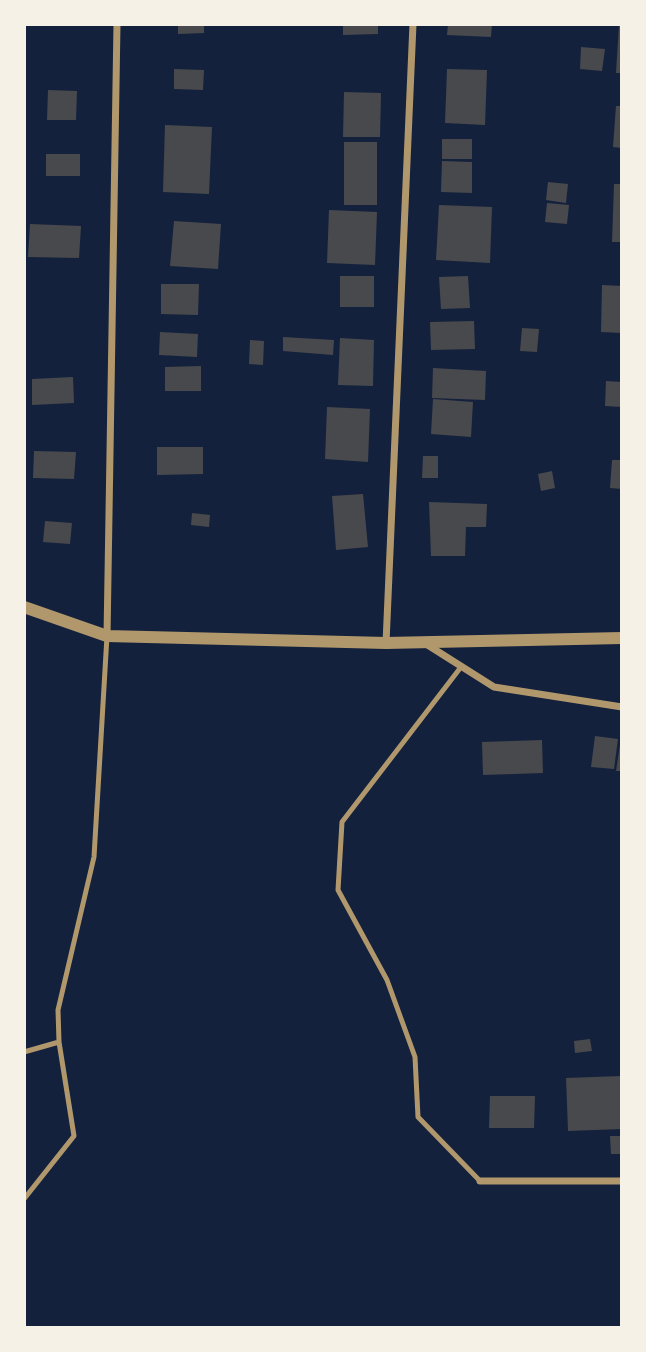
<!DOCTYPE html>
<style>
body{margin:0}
#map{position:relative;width:646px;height:1352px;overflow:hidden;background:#14213d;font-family:Rubik,sans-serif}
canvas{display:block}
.frame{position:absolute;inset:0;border:26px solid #f6f1e7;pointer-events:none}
</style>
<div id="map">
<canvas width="646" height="1352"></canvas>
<div class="frame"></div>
</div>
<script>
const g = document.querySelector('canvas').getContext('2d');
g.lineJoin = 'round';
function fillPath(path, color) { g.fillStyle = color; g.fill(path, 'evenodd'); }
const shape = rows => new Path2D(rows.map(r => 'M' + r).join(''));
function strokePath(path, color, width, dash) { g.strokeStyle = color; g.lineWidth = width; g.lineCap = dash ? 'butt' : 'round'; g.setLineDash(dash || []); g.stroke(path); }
fillPath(shape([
 [178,24,204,24,204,33,178,34],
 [343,24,378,24,378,34,343,35],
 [448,24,492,24,491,37,447,35],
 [619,24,622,24,622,73,616,73],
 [581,47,605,49,602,71,580,69],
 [174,69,204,70,203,90,174,89],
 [447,69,487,70,485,125,445,123],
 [48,90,77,91,76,120,47,120],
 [344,92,381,93,380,137,343,137],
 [616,106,622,106,622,148,613,147],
 [165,125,212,127,209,194,163,192],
 [442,139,472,139,472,159,442,159],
 [344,142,377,142,377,205,344,205],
 [46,154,80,154,80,176,46,176],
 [442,161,472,162,472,193,441,192],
 [548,182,568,184,566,203,546,200],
 [614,184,622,184,622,242,612,242],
 [547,203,569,205,567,224,545,222],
 [439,205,492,207,490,263,436,260],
 [329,210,377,212,375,265,327,263],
 [174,221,221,224,218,269,170,266],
 [30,224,81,226,79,258,28,257],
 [340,276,374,276,374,307,340,307],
 [468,276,470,308,441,309,439,277],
 [161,284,199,284,198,315,161,314],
 [602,285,622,286,622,333,601,332],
 [474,321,475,349,431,350,430,322],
 [522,328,539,329,537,352,520,351],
 [160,332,198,334,197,357,159,355],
 [283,337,334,340,333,355,283,351],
 [340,338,374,340,373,386,338,385],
 [250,340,264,341,263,365,249,364],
 [201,366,201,391,165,391,165,367],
 [433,368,486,371,485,400,432,398],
 [73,377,74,403,32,405,32,379],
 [606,381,622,382,622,407,605,406],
 [433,399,473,402,471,437,431,434],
 [327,407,370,409,368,462,325,459],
 [157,447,203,447,203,474,157,475],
 [34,451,76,452,74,479,33,478],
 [423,456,438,456,438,478,422,478],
 [612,460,622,460,622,489,610,488],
 [552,471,555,488,541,491,538,474],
 [363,494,368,547,336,550,332,496],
 [429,502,487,504,486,527,466,527,465,556,431,556],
 [192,513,210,515,209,527,191,525],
 [45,521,72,523,70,544,43,542],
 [595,736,618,739,614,769,591,767],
 [542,740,543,773,483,775,482,742],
 [620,745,622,745,622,771,616,771],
 [590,1039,592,1051,575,1053,574,1041],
 [621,1076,622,1129,568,1131,566,1078],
 [490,1096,535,1096,534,1128,489,1128],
 [610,1136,622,1136,622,1154,611,1154]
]), '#48494c');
strokePath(shape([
 [461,667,342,822,338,890,387,980,415,1057,418,1117,480,1181],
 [24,1052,59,1042],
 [24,1199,74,1136,59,1042,58,1010,94,857,107,636]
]), '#b1986c', 5);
strokePath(shape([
 [107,636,117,24],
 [386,643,413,24],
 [426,644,494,687,622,707],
 [480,1181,622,1181]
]), '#b1986c', 7);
strokePath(shape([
 [24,607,107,636,386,643,622,638]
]), '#b1986c', 12);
</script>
